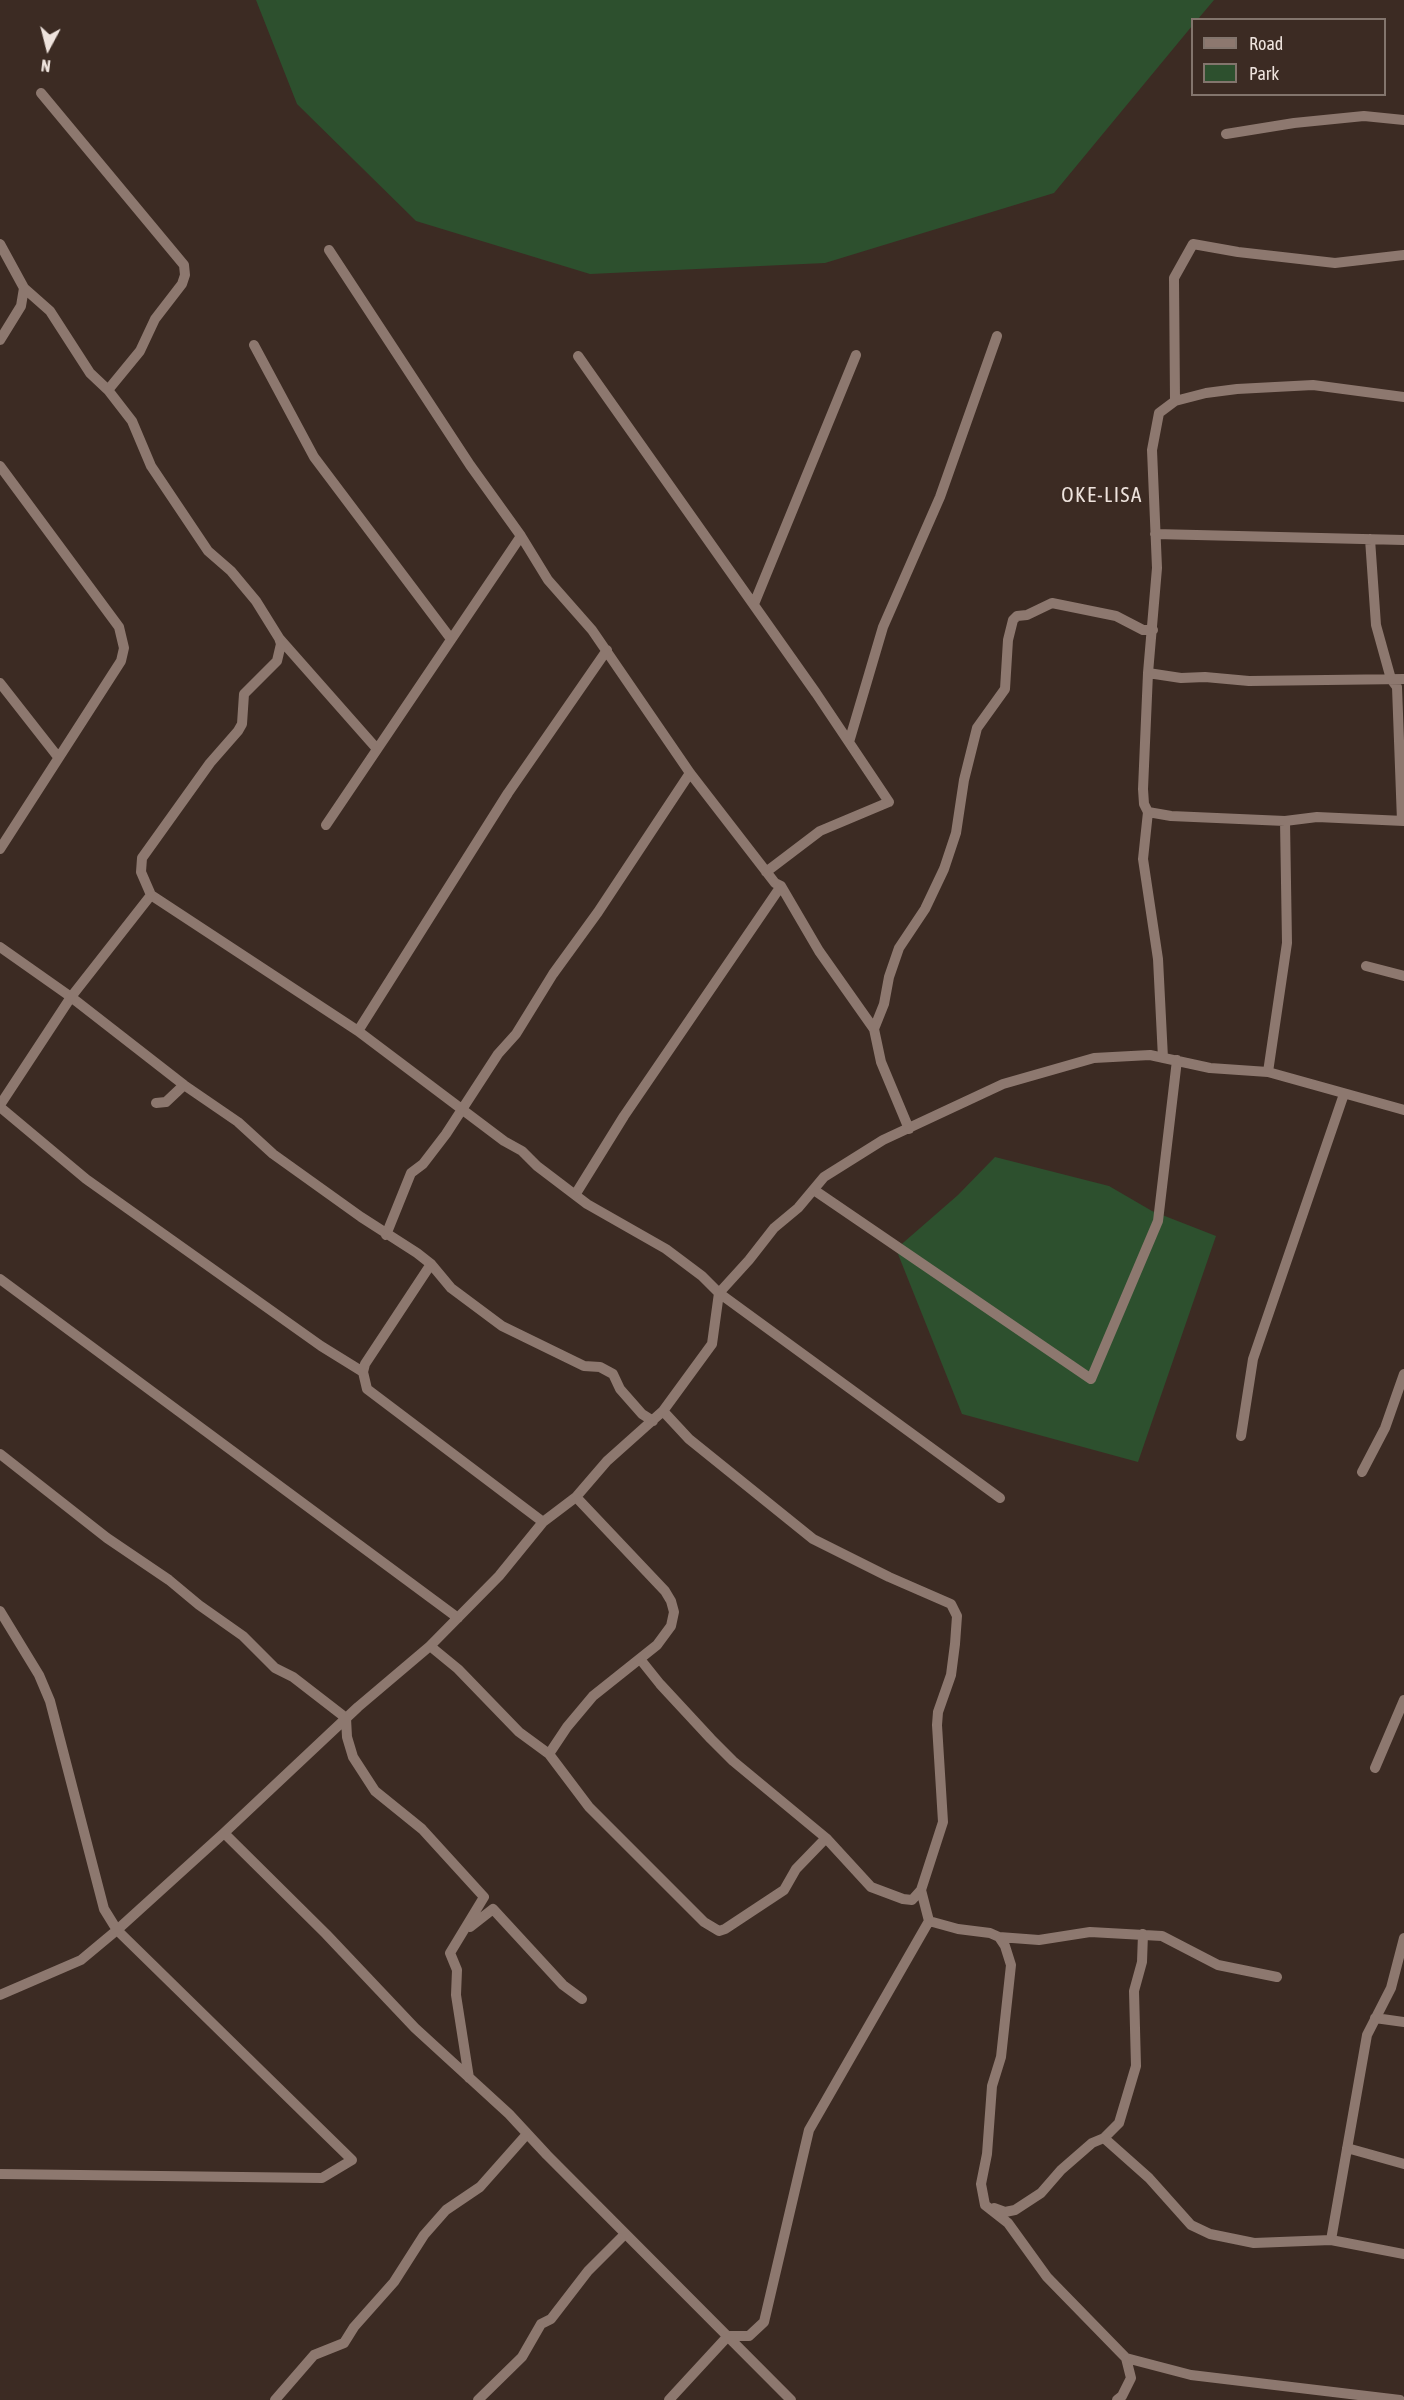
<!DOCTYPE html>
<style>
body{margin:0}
#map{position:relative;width:1404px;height:2400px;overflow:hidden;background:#3c2b23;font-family:"Asap Condensed",sans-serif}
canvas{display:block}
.legend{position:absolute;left:1191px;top:18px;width:195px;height:78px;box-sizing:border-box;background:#3c2b23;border:2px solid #83756d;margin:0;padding:8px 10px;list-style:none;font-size:18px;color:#eee3dd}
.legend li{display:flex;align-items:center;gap:12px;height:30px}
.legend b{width:30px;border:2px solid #83756d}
.north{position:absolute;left:18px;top:18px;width:60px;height:60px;-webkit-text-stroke:4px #3c2b23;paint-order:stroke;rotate:187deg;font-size:16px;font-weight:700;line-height:24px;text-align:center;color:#eee3dd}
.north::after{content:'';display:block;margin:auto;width:21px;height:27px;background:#eee3dd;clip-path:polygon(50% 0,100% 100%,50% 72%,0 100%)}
</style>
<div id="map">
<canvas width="1404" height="2400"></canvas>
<ul class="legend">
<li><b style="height:8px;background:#8d786f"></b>Road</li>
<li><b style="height:16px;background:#2d502e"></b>Park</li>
</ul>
<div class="north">N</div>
</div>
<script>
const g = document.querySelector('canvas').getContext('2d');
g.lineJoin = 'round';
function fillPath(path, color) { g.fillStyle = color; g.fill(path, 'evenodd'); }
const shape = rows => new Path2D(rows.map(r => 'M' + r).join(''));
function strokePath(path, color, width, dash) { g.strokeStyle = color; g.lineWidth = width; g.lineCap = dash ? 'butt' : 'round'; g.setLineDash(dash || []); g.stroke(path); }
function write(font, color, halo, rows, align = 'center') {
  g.font = font + ' "Asap Condensed",sans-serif'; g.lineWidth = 6; g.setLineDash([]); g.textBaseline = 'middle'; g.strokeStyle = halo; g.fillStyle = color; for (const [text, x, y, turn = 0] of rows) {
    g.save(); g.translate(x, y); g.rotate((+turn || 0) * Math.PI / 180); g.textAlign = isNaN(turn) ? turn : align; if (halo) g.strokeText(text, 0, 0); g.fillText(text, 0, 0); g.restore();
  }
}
fillPath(shape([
 [256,0,1214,0,1198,19,1192,20,1192,26,1054,193,825,263,590,274,416,221,297,104],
 [995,1157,1109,1186,1152,1211,1216,1236,1138,1462,962,1414,896,1249,958,1195]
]), '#2d502e');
strokePath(shape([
 [41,93,184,265,185,275,182,284,155,319,140,351,108,390],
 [1226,134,1294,123,1364,116,1404,120],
 [0,244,24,288,21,306,0,340],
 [329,250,470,465,521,536,548,580,592,630,690,773,775,883,781,886,819,951,874,1029,881,1062,909,1129],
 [24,288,50,311,90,373,108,390,132,421,151,466,208,551,231,571,256,601,279,638,281,644,277,661,244,694,242,724,238,731,210,763,142,858,141,872,151,895,358,1031,504,1141,522,1151,537,1166,587,1204,666,1249,702,1276,719,1293,1000,1498],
 [254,345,314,457,451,639],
 [578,356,816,693,889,802,820,831,766,872],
 [1175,401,1174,278,1193,244,1238,252,1335,263,1404,255],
 [0,466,119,627,124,648,121,661,0,849],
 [1155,534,1404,540],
 [1370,539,1376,625,1391,679,1397,687,1402,821],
 [754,604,856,355],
 [279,638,377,749],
 [1148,673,1181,678,1205,677,1249,681,1404,679],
 [0,683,58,757],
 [849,742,883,627,940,497,997,336],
 [1148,812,1171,816,1285,821,1317,817,1404,821],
 [326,825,521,536],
 [151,895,71,997,184,1085],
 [0,947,71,997,0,1105],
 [1366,966,1404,976],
 [874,1029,884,1004,889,977,899,948,925,909,944,869,956,833,964,780,977,728,1005,689,1008,640,1013,620,1017,616,1027,615,1052,603,1116,616,1143,630,1153,630],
 [358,1031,508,793,607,650],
 [1163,1058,1158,959,1143,859,1148,812,1144,804,1143,789,1148,673,1157,568,1152,450,1159,413,1175,401,1206,393,1237,389,1313,385,1404,397],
 [1268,1072,1287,943,1285,821],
 [156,1103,166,1102,184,1085,238,1122,273,1154,361,1217,417,1253,431,1264,451,1288,502,1326,584,1366,600,1367,613,1374,620,1389,642,1414,653,1421],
 [0,1107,86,1179,321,1346,363,1372],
 [814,1190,1091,1379,1158,1221,1177,1060],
 [575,1195,624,1116,781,886],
 [386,1235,411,1173,423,1164,446,1134,498,1054,516,1034,553,974,598,912,690,773],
 [431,1264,365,1364,363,1372,367,1389,543,1522],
 [0,1279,458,1618],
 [1241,1436,1253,1359,1344,1094],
 [0,1454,107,1538,169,1580,199,1605,243,1636,275,1668,293,1677,346,1718,347,1737,353,1757,375,1791,422,1829,484,1897,450,1953,457,1970,456,1995,469,2078],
 [1362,1472,1385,1428,1404,1374],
 [0,1611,39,1675,50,1701,104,1909,117,1930,352,2160,322,2178,0,2174],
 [430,1646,458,1669,519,1732,549,1754,589,1807,704,1922,719,1931,725,1929,784,1890,796,1869,826,1838],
 [640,1659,660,1684,711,1739,733,1761,826,1838,871,1887,903,1899,912,1900,921,1890,943,1822,937,1725,938,1712,951,1675,955,1644,957,1616,951,1604,889,1577,813,1539,689,1439,663,1411],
 [549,1754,567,1727,593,1696,657,1645,671,1626,674,1612,671,1601,665,1591,576,1497],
 [1375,1768,1404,1700],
 [224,1833,326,1934,415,2028,509,2114,547,2155,791,2400],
 [929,1921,958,1929,990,1933,999,1937,1005,1946,1011,1965,1001,2057,992,2086,987,2154,981,2184,985,2205,1008,2223,1047,2277,1126,2358,1131,2378,1122,2396,1117,2400],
 [470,1927,493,1909,563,1985,582,1999],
 [999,1937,1039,1940,1090,1932,1162,1936,1218,1965,1277,1977],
 [0,1995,81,1960,117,1930,224,1833,358,1707,430,1646,499,1576,543,1522,576,1497,607,1461,663,1411,712,1344,719,1293,749,1260,774,1228,798,1208,824,1177,883,1140,1003,1084,1094,1058,1150,1055,1210,1068,1268,1072,1404,1110],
 [1375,2018,1404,2022],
 [1104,2138,1119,2123,1136,2066,1134,1991,1142,1962,1143,1934],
 [1347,2148,1404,2164],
 [994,2208,1005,2212,1015,2210,1041,2193,1061,2170,1092,2143,1104,2138,1149,2178,1191,2225,1210,2234,1254,2243,1331,2240,1404,2254],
 [1331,2240,1367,2035,1391,1988,1404,1938],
 [1126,2358,1191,2375,1400,2400],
 [275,2400,314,2355,344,2343,354,2327,394,2282,424,2235,446,2210,480,2187,527,2134],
 [478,2400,522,2357,541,2324,551,2319,588,2271,625,2234],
 [669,2400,728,2336,749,2336,764,2322,809,2130,929,1921,921,1890]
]), '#8d786f', 10);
g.letterSpacing = '1.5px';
write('21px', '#eee3dd', '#3c2b23', [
 ["OKE-LISA",1102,495]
]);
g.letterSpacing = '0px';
</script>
